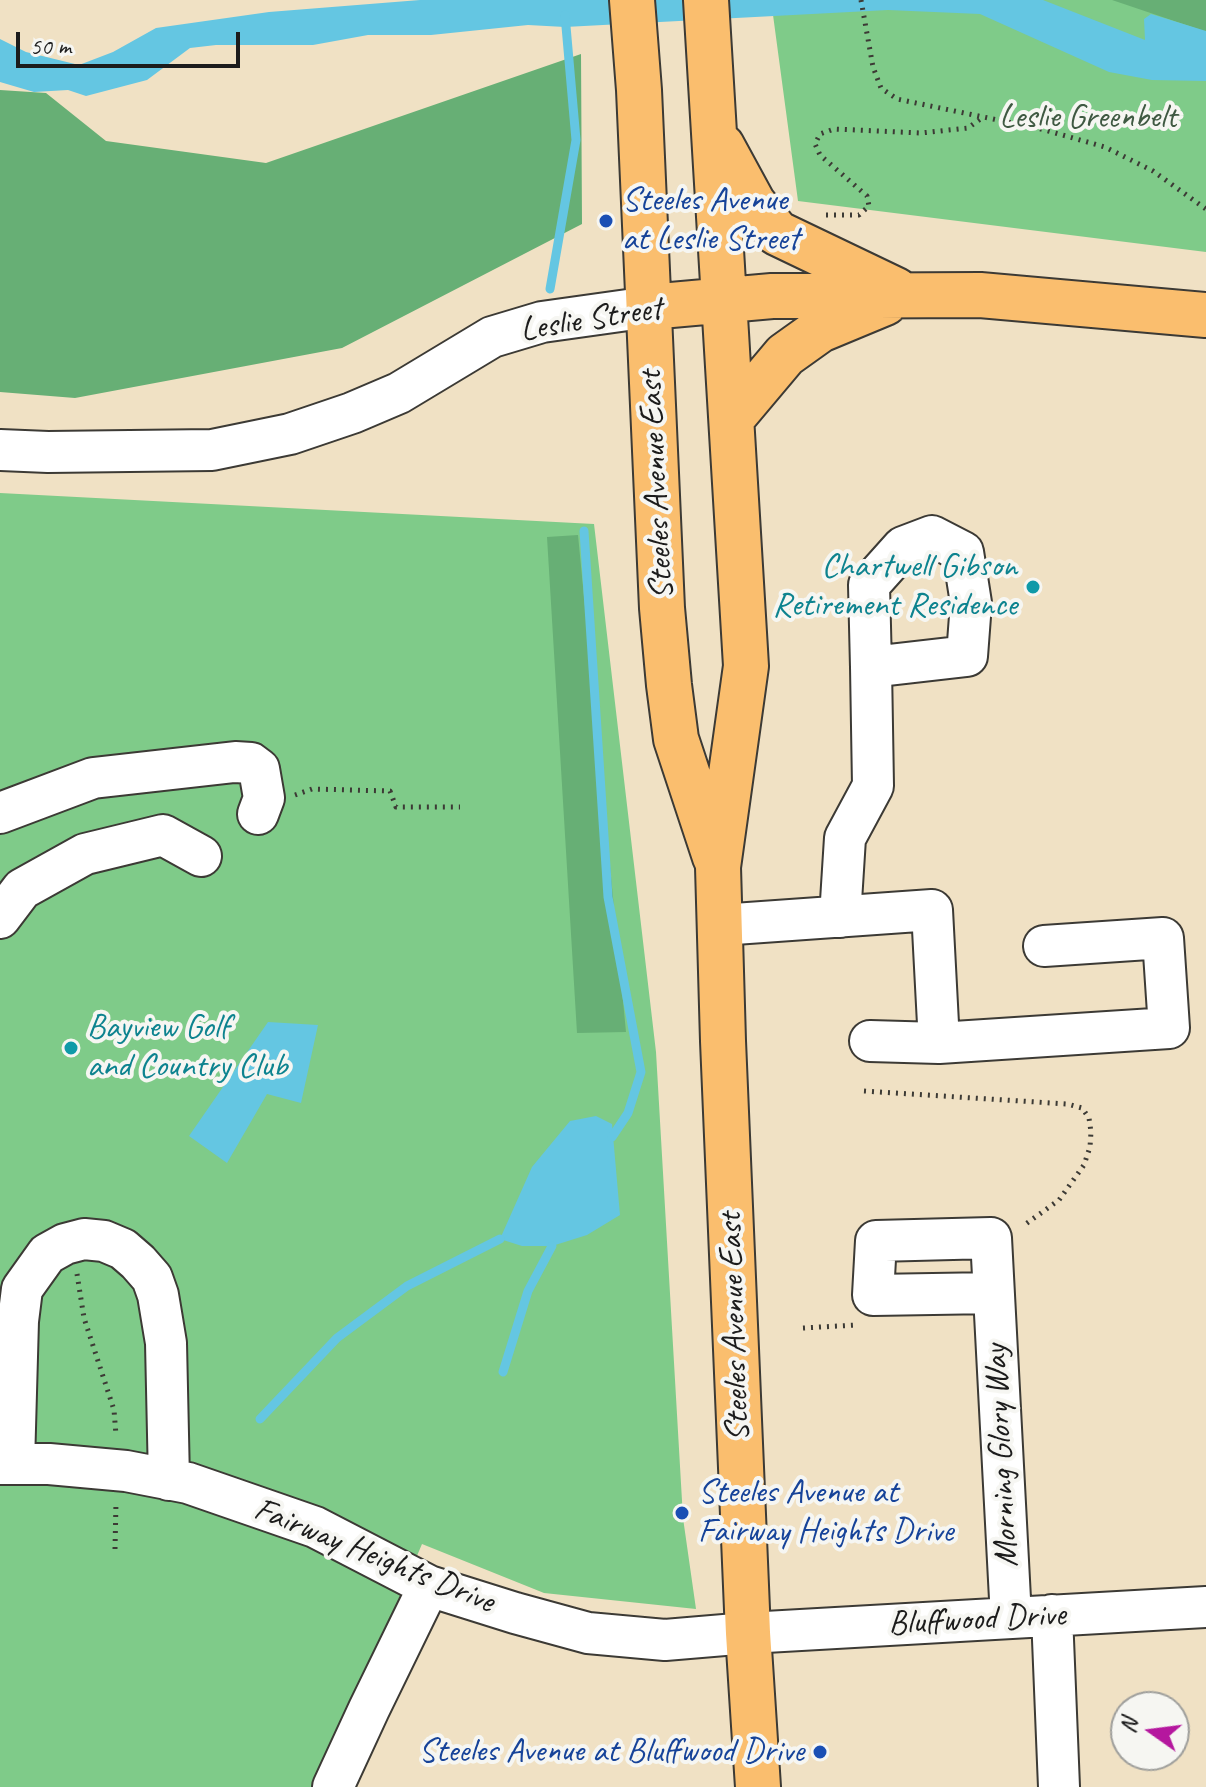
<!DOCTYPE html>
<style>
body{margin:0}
#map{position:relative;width:1206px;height:1787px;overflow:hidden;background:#f0e1c4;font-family:Caveat,sans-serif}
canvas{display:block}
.north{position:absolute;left:1110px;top:1691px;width:80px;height:80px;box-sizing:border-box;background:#f6f6f2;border:2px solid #9f9f9c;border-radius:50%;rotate:284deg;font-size:22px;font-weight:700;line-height:32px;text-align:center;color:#1c1c1c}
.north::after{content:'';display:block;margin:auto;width:28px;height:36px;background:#b5179e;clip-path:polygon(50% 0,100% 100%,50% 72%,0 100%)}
.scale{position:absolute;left:16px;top:32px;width:224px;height:36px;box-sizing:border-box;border:4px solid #1c1c1c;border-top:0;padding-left:10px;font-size:24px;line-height:28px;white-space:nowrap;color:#1c1c1c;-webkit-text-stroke:6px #f6f6f2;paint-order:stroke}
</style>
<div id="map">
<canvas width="1206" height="1787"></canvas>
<div class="north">N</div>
<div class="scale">50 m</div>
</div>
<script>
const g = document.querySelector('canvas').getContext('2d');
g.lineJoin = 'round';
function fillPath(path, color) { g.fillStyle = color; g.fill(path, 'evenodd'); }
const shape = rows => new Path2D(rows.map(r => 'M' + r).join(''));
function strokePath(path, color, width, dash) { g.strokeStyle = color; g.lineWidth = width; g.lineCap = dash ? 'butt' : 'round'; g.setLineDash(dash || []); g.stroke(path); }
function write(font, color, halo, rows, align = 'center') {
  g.font = font + ' Caveat,sans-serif'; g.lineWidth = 8; g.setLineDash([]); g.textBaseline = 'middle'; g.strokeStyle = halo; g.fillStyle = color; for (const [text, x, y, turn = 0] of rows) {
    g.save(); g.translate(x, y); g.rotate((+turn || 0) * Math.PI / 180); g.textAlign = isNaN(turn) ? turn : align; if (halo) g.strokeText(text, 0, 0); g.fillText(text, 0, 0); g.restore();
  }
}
fillPath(shape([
 [771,0,1206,0,1206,252,798,201],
 [0,493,594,524,656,1052,683,1518,696,1609,544,1593,422,1544,319,1787,0,1787]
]), '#7fcb89');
fillPath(shape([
 [1112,0,1206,0,1206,32,1198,29],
 [581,54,582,224,342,348,75,398,0,392,0,90,46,93,106,141,266,163],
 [578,535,626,1032,577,1033,547,537]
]), '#67af75');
fillPath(shape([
 [420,0,1043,0,1145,40,1144,19,1151,14,1206,31,1206,81,1152,80,1109,72,980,14,888,10,565,27,528,25,431,35,368,35,313,45,216,45,190,48,147,80,86,96,68,90,34,92,0,82,0,39,26,52,79,65,113,52,156,28,269,12],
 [268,1022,318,1025,301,1103,267,1094,227,1163,189,1136],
 [596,1116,612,1124,620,1215,587,1235,552,1246,522,1246,500,1239,532,1167,570,1121]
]), '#64c6e2');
strokePath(shape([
 [550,289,576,140,565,15],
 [584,531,608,897,641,1072,628,1113,612,1137],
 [503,1372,528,1291,552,1246],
 [260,1419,337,1338,407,1286,500,1239]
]), '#64c6e2', 9);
const minor = shape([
 [0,450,48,452,212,450,290,434,352,413,399,393,492,337,542,322,649,307],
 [0,813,93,778,235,762,251,763,259,769,264,798,258,814],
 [840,917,845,838,873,786,871,667,869,585,903,547,932,536,963,552,971,603,967,656,871,667],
 [0,918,22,889,85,854,163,835,201,856],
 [720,925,932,910,939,1043,870,1041],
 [939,1043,1169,1028,1163,938,1044,946],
 [993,1293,873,1295,876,1241,991,1238,1011,1618],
 [0,1464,49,1464,126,1471,188,1483,315,1527,429,1586,515,1613,588,1633,665,1640,748,1633,1206,1607],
 [14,1464,18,1321,22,1289,47,1254,65,1244,84,1239,104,1241,123,1249,138,1262,152,1278,158,1295,166,1343,169,1480],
 [1052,1615,1059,1787],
 [333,1787,369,1709,429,1586]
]);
const major = shape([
 [632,0,639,90,662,608,669,685,676,739,715,857],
 [706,0,746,666,718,867,723,1041,748,1633,758,1787],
 [722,146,753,203,777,233,896,290],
 [649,307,772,296,980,295,1206,315],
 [732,418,785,355,820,330,885,303]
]);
strokePath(minor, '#3c3a35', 44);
strokePath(major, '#3c3a35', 48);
strokePath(shape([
 [861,0,873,67,881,88,897,99,1041,129,1105,147,1153,171,1206,209],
 [826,215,859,215,869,206,867,196,820,155,815,144,820,134,834,129,921,133,968,128,983,117],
 [295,795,312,789,390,791,396,807,460,807],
 [864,1091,1067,1104,1082,1108,1089,1118,1091,1132,1090,1147,1084,1165,1059,1200,1023,1226],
 [77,1274,84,1318,114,1410,116,1435],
 [803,1328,857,1325],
 [115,1549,116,1502]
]), '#3c3a35', 5, [2, 6]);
strokePath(minor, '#fff', 40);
strokePath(major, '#fabe6e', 44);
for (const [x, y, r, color] of [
 [606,221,8,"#1a4fb4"],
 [1033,587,8,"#0f9aa8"],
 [71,1048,8,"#0f9aa8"],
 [682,1513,8,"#1a4fb4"],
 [820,1752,8,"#1a4fb4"]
]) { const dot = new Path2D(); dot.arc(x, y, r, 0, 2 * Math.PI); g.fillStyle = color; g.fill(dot); strokePath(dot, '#f6f6f2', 3); }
write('34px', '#3f5942', '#f6f6f2', [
 ["Leslie Greenbelt",1088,118]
]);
write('34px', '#164399', '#f6f6f2', [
 ["Steeles Avenue",622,201],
 ["at Leslie Street",622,240],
 ["Steeles Avenue at",698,1493],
 ["Fairway Heights Drive",698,1532],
 ["Steeles Avenue at Bluffwood Drive",804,1752,"right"]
], 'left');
write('34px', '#1c1c1c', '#f6f6f2', [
 ["Leslie Street",591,320,-9],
 ["Steeles Avenue East",657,485,-93],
 ["Steeles Avenue East",735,1327,-92],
 ["Morning Glory Way",1002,1456,-93],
 ["Fairway Heights Drive",374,1556,22],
 ["Bluffwood Drive",977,1620,-3]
]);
write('34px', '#0d838f', '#f6f6f2', [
 ["Chartwell Gibson",1017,567],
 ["Retirement Residence",1017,606],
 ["Bayview Golf",87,1028,"left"],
 ["and Country Club",87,1067,"left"]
], 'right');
</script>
